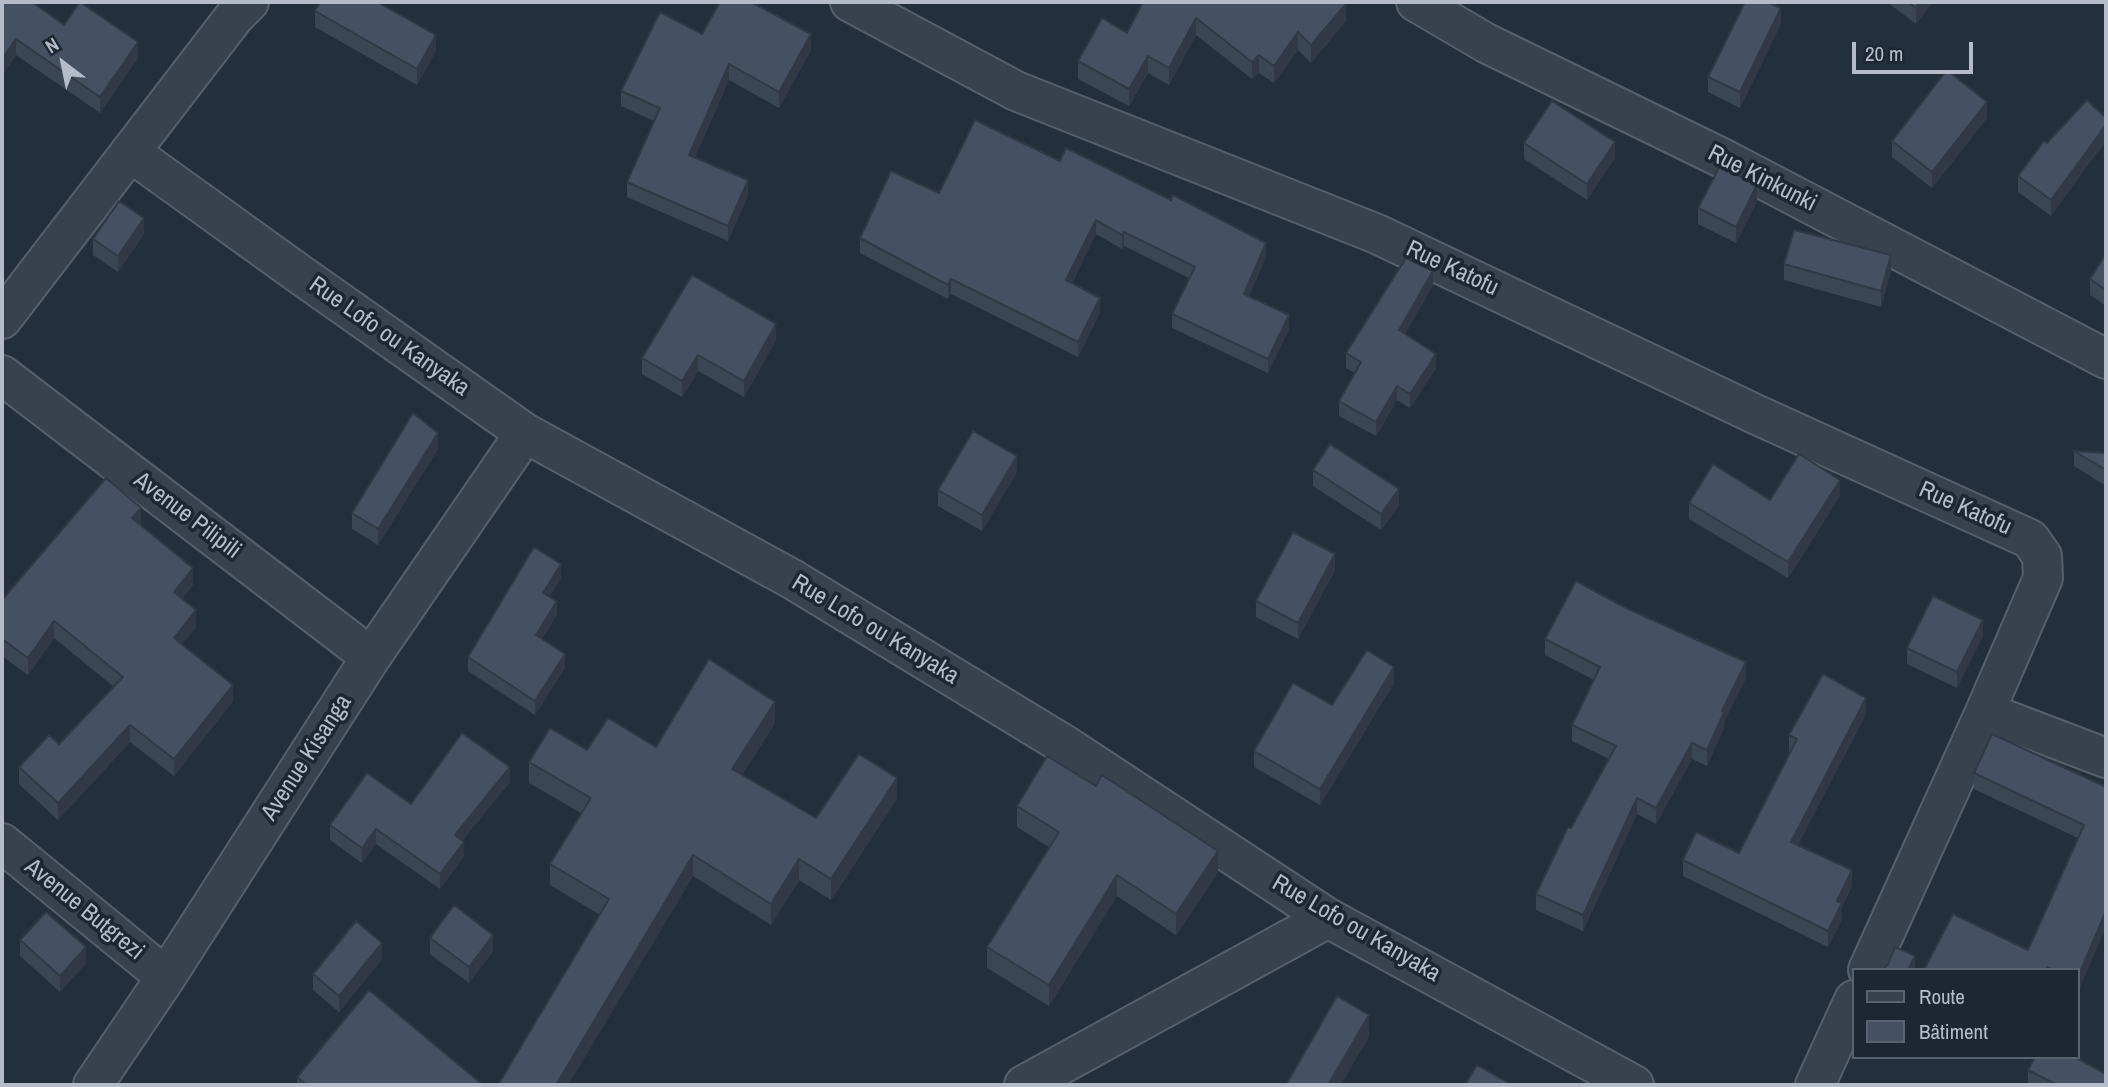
<!DOCTYPE html>
<meta charset="utf-8">
<style>
body{margin:0}
#map{position:relative;width:2108px;height:1087px;overflow:hidden;background:#242f3e;font-family:"Archivo Narrow",sans-serif}
canvas{display:block}
.frame{position:absolute;inset:0;border:4px solid #b4bcc9;pointer-events:none}
.legend{position:absolute;left:1852px;top:968px;width:228px;height:91px;box-sizing:border-box;background:#1d2633;border:2px solid #59626f;margin:0;padding:9px 12px;list-style:none;font-size:21px;color:#b4bcc9}
.legend li{display:flex;align-items:center;gap:14px;height:35px}
.legend b{width:35px;border:2px solid #59626f}
.north{position:absolute;left:28px;top:28px;width:70px;height:70px;-webkit-text-stroke:5px #1d2633;paint-order:stroke;rotate:328deg;font-size:19px;font-weight:700;line-height:28px;text-align:center;color:#b4bcc9}
.north::after{content:'';display:block;margin:auto;width:24px;height:32px;background:#b4bcc9;clip-path:polygon(50% 0,100% 100%,50% 72%,0 100%)}
.scale{position:absolute;left:1852px;top:42px;width:121px;height:32px;box-sizing:border-box;border:4px solid #b4bcc9;border-top:0;padding-left:9px;font-size:21px;line-height:24px;white-space:nowrap;color:#b4bcc9;-webkit-text-stroke:5px #1d2633;paint-order:stroke}
</style>
<div id="map">
<canvas width="2108" height="1087"></canvas>
<div class="frame"></div>
<ul class="legend">
<li><b style="height:9px;background:#38414e"></b>Route</li>
<li><b style="height:19px;background:#455162"></b>Bâtiment</li>
</ul>
<div class="north">N</div>
<div class="scale">20 m</div>
</div>
<script>
const g = document.querySelector('canvas').getContext('2d');
g.lineJoin = 'round';
const shape = rows => new Path2D(rows.map(r => 'M' + r).join(''));
function strokePath(path, color, width, dash) { g.strokeStyle = color; g.lineWidth = width; g.lineCap = dash ? 'butt' : 'round'; g.setLineDash(dash || []); g.stroke(path); }
function fillPath(path, color) { g.fillStyle = color; g.fill(path, 'evenodd'); }
function write(font, color, halo, rows, align = 'center') {
  g.font = font + ' "Archivo Narrow",sans-serif'; g.lineWidth = 7; g.setLineDash([]); g.textBaseline = 'middle'; g.strokeStyle = halo; g.fillStyle = color; for (const [text, x, y, turn = 0] of rows) {
    g.save(); g.translate(x, y); g.rotate((+turn || 0) * Math.PI / 180); g.textAlign = isNaN(turn) ? turn : align; if (halo) g.strokeText(text, 0, 0); g.fillText(text, 0, 0); g.restore();
  }
}
const minor = shape([
 [850,2,1016,91,1377,234,1755,414,2030,539,2042,556,2043,578,1985,712,1868,970],
 [1416,2,1486,43,1726,160,2106,359],
 [130,152,298,273,525,433,792,579,1068,747,1328,918,1634,1085],
 [2,319,234,17,249,2],
 [2,375,371,657],
 [1985,712,2106,758],
 [2,843,166,977],
 [93,1085,166,977,371,657,525,433],
 [1024,1085,1328,918],
 [1815,1085,1854,1000]
]);
strokePath(minor, '#565f6c', 42);
strokePath(minor, '#38414e', 38);
fillPath(shape([
 [1143,2,1349,2,1346,5,1346,21,1311,63,1298,50,1274,83,1259,73,1252,79,1196,35,1169,85,1148,73,1129,106,1078,79,1078,61,1127,33],
 [1887,2,1932,2,1916,24],
 [2,6,64,25,138,58,100,113,16,55,2,75],
 [315,11,436,51,417,85,315,27],
 [1781,24,1740,108,1708,92,1708,77],
 [702,34,811,50,779,108,729,80,695,157,748,196,728,241,627,197,627,182,654,121,621,106,621,91],
 [2087,100,2051,216,2018,192,2018,176],
 [1987,118,1932,188,1892,157,1892,141],
 [1524,143,1615,158,1587,200,1524,159],
 [1060,161,1266,257,1249,296,1289,329,1268,373,1172,328,1172,314,1189,278,1124,246,1122,249,1096,234,1072,283,1100,312,1078,357,951,294,948,299,860,253,860,238,939,193],
 [1757,201,1736,243,1698,224,1698,208],
 [144,234,118,272,93,255,93,239],
 [2106,254,2106,306,2090,295,2090,279],
 [1784,264,1891,271,1881,307,1784,280],
 [1433,285,1405,334,1436,368,1410,408,1397,400,1376,436,1339,416,1339,401,1355,373,1346,368,1346,353],
 [776,340,744,397,698,371,682,397,642,374,642,358],
 [438,449,378,545,352,529,352,513],
 [2074,451,2106,453,2106,486,2074,466],
 [1313,470,1399,505,1381,530,1313,486],
 [1017,472,982,531,938,506,938,490],
 [1840,496,1788,578,1689,519,1689,503],
 [141,525,193,585,182,599,196,627,182,644,233,701,174,776,130,742,58,820,19,784,19,767,59,744,114,687,54,638,28,675,2,656,2,600],
 [1335,570,1298,639,1256,617,1256,601],
 [561,578,550,596,557,614,542,639,565,668,535,715,468,671,468,657],
 [1983,636,1957,688,1907,664,1907,648],
 [1545,639,1746,678,1724,722,1724,728,1707,766,1692,759,1656,824,1637,814,1583,931,1536,910,1536,894,1609,759,1572,741,1572,725,1594,680,1545,655],
 [1394,683,1320,805,1254,767,1254,751],
 [1866,714,1798,845,1852,886,1842,907,1842,919,1828,947,1683,876,1683,860,1739,853,1790,752,1789,751,1789,735],
 [775,723,742,775,816,818,897,799,831,900,799,880,771,925,693,876,568,1085,498,1085,600,915,550,885,550,864,581,813,529,783,529,762,587,750,656,747],
 [1974,773,2106,787,2078,970,1924,970,2028,950,2078,838,1974,789],
 [510,782,462,840,464,856,440,889,376,844,362,863,330,840,330,825,411,804],
 [1017,806,1218,872,1176,935,1117,896,1049,1006,987,968,987,947,1049,847,1017,827],
 [430,938,493,951,469,983,430,954],
 [20,940,86,963,60,992,20,956],
 [382,959,339,1012,313,990,313,974],
 [2028,1070,2106,1085,2028,1085],
 [297,1077,483,1085,297,1085]
]), '#3b4654');
fillPath(shape([
 [1338,2,1349,2,1346,5,1346,21,1311,63,1311,45],
 [1920,2,1932,2,1916,24,1916,8],
 [1781,8,1781,24,1740,108,1740,92],
 [1196,18,1196,35,1169,85,1169,68],
 [1298,32,1298,50,1274,83,1274,66],
 [811,34,811,50,779,108,779,92],
 [436,35,436,51,417,85,417,69],
 [16,39,16,55,2,75,2,59],
 [138,42,138,58,100,113,100,97],
 [1259,55,1259,73,1252,79,1252,62],
 [1148,56,1148,73,1129,106,1129,89],
 [729,64,729,80,689,170,689,155],
 [1987,102,1987,118,1932,188,1932,172],
 [2106,125,2106,141,2051,216,2051,200],
 [1615,142,1615,158,1587,200,1587,184],
 [748,180,748,196,728,241,728,226],
 [1757,185,1757,201,1736,243,1736,227],
 [144,218,144,234,118,272,118,256],
 [1096,220,1096,234,1066,294,1066,280],
 [1124,232,1124,246,1122,249,1122,235],
 [1266,243,1266,257,1244,308,1244,294],
 [1891,255,1891,271,1881,307,1881,291],
 [1433,271,1433,285,1399,345,1399,330],
 [951,279,951,294,948,299,948,285],
 [1100,298,1100,312,1078,357,1078,342],
 [1289,315,1289,329,1268,373,1268,359],
 [776,324,776,340,744,397,744,381],
 [1436,354,1436,368,1410,408,1410,394],
 [698,355,698,371,682,397,682,381],
 [1397,386,1397,400,1376,436,1376,422],
 [438,433,438,449,378,545,378,529],
 [1017,456,1017,472,982,531,982,515],
 [1840,480,1840,496,1788,578,1788,562],
 [1399,489,1399,505,1381,530,1381,514],
 [141,508,141,525,132,518],
 [1335,554,1335,570,1298,639,1298,623],
 [561,564,561,578,543,606,543,593],
 [193,568,193,585,174,609,174,592],
 [557,601,557,614,536,649,536,635],
 [196,610,196,627,174,654,174,638],
 [1983,620,1983,636,1957,688,1957,672],
 [54,621,54,638,28,675,28,658],
 [565,654,565,668,535,715,535,701],
 [1746,662,1746,678,1724,722,1724,728,1707,766,1707,750,1722,711],
 [1394,667,1394,683,1320,805,1320,789],
 [233,685,233,701,174,776,174,759],
 [1866,698,1866,714,1791,858,1791,842],
 [775,702,775,723,732,790,732,769],
 [130,725,130,742,58,820,58,803],
 [1692,743,1692,759,1656,824,1656,808],
 [510,767,510,782,455,850,455,835],
 [897,778,897,799,831,900,831,879],
 [1637,798,1637,814,1583,931,1583,915],
 [376,829,376,844,362,863,362,848],
 [464,842,464,856,440,889,440,874],
 [1218,851,1218,872,1176,935,1176,914],
 [693,855,693,876,568,1085,556,1085],
 [799,859,799,880,771,925,771,904],
 [1852,870,1852,886,1842,907,1842,919,1828,947,1828,931,1837,901],
 [1117,875,1117,896,1049,1006,1049,985],
 [2106,911,2106,927,2078,993,2078,977],
 [493,935,493,951,469,983,469,967],
 [382,943,382,959,339,1012,339,996],
 [86,947,86,963,60,992,60,976],
 [1915,956,1915,970,1908,970],
 [1369,1015,1369,1037,1341,1085,1328,1085]
]), '#303945');
const building = shape([
 [5,2,32,2,64,25,80,2,138,42,100,97,16,39,2,59,2,6,5,2],
 [320,2,377,2,436,35,417,69,315,11,320,2],
 [720,2,751,2,811,34,779,92,729,64,689,155,748,180,728,226,627,182,660,108,621,91,660,12,702,34,720,2],
 [1143,2,1344,2,1346,4,1311,45,1298,32,1274,66,1259,55,1252,62,1196,18,1169,68,1148,56,1129,89,1078,61,1102,18,1127,33,1143,2],
 [1745,2,1767,2,1781,8,1740,92,1708,77,1745,2],
 [1908,2,1920,2,1916,8,1908,2],
 [1947,70,1987,102,1932,172,1892,141,1947,70],
 [2087,100,2106,118,2106,125,2051,200,2018,176,2044,141,2047,143,2087,100],
 [1552,101,1615,142,1587,184,1524,143,1552,101],
 [975,120,1060,161,1066,148,1171,200,1173,195,1266,243,1244,294,1289,315,1268,359,1172,314,1195,267,1124,232,1122,235,1096,220,1066,280,1100,298,1078,342,951,279,948,285,860,238,891,171,939,193,975,120],
 [1720,166,1757,185,1736,227,1698,208,1720,166],
 [119,201,144,218,118,256,93,239,119,201],
 [1794,230,1891,255,1881,291,1784,264,1794,230],
 [2106,254,2106,290,2090,279,2106,254],
 [1406,258,1433,271,1399,330,1436,354,1410,394,1397,386,1376,422,1339,401,1361,362,1346,353,1406,258],
 [692,275,776,324,744,381,698,355,682,381,642,358,692,275],
 [413,413,438,433,378,529,352,513,413,413],
 [973,431,1017,456,982,515,938,490,973,431],
 [1330,444,1399,489,1381,514,1313,470,1330,444],
 [2074,451,2106,453,2106,470,2074,451],
 [1799,454,1840,480,1788,562,1689,503,1713,464,1770,500,1799,454],
 [106,478,141,508,132,518,193,568,174,592,196,610,174,638,233,685,174,759,130,725,58,803,19,767,49,735,59,744,123,677,54,621,28,658,2,639,2,600,106,478],
 [1293,532,1335,554,1298,623,1256,601,1293,532],
 [534,547,561,564,543,593,557,601,536,635,565,654,535,701,468,657,534,547],
 [1576,581,1626,608,1746,662,1722,711,1724,712,1707,750,1692,743,1656,808,1637,798,1583,915,1536,894,1568,827,1571,828,1616,746,1572,725,1600,667,1545,639,1576,581],
 [1933,596,1983,620,1957,672,1907,648,1933,596],
 [1367,650,1394,667,1320,789,1254,751,1293,683,1332,705,1367,650],
 [709,659,775,702,732,769,816,818,859,754,897,778,831,879,799,859,771,904,693,855,556,1085,498,1085,609,899,550,864,591,798,529,762,550,728,587,750,608,718,656,747,709,659],
 [1823,674,1866,698,1791,842,1852,870,1837,901,1842,903,1828,931,1683,860,1696,832,1739,853,1797,739,1789,735,1823,674],
 [462,733,510,767,455,835,464,842,440,874,376,829,362,848,330,825,367,773,411,804,462,733],
 [1992,734,2106,787,2106,911,2078,977,2078,970,2053,970,2047,967,2046,970,1924,970,1953,914,2028,950,2084,825,1974,773,1992,734],
 [1047,756,1096,786,1102,775,1218,851,1176,914,1117,875,1049,985,987,947,1059,832,1017,806,1047,756],
 [454,905,493,935,469,967,430,938,454,905],
 [46,912,86,947,60,976,20,940,46,912],
 [356,921,382,943,339,996,313,974,356,921],
 [1895,947,1915,956,1908,970,1883,970,1888,964,1895,947],
 [369,990,483,1085,307,1085,297,1077,369,990],
 [1337,996,1369,1015,1328,1085,1286,1085,1337,996],
 [2035,1057,2075,1057,2106,1074,2106,1085,2057,1085,2028,1070,2035,1057],
 [1477,1065,1512,1085,1465,1085,1477,1065]
]);
fillPath(building, '#455162');
strokePath(building, '#303945', 2);
write('24px', '#b4bcc9', '#1d2633', [
 ["Rue Kinkunki",1762,179,27],
 ["Rue Katofu",1452,269,25],
 ["Rue Lofo ou Kanyaka",389,337,35],
 ["Rue Katofu",1965,509,24],
 ["Avenue Pilipili",187,516,37],
 ["Rue Lofo ou Kanyaka",875,630,31],
 ["Avenue Kisanga",307,758,-57],
 ["Avenue Butgrezi",84,910,39],
 ["Rue Lofo ou Kanyaka",1356,929,30]
]);
</script>
